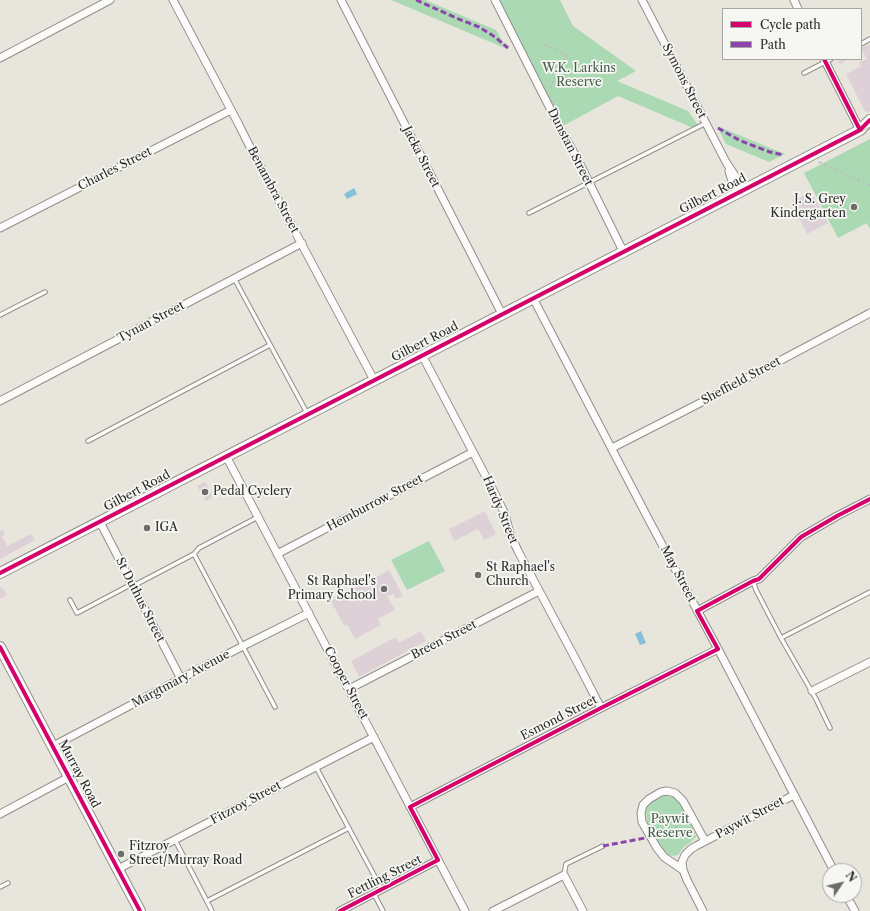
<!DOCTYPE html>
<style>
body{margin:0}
#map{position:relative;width:870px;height:911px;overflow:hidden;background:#e8e6dc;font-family:"Libre Caslon Text",serif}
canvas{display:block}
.legend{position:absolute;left:722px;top:8px;width:140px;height:52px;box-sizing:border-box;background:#f6f6f2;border:1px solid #a5a5a2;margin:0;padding:5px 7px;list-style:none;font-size:12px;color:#2b2b2b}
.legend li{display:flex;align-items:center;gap:8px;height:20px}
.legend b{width:20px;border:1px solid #a5a5a2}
.north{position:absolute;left:822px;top:863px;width:40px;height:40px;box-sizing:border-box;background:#f6f6f2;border:1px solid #a5a5a2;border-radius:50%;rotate:55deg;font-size:11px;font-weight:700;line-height:16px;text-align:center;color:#2b2b2b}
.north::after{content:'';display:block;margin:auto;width:14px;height:18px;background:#6d6c69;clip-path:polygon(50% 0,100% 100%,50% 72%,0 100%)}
</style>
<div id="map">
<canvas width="870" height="911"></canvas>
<ul class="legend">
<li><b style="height:5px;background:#d6006c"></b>Cycle path</li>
<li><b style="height:5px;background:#8e44ad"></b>Path</li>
</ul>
<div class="north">N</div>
</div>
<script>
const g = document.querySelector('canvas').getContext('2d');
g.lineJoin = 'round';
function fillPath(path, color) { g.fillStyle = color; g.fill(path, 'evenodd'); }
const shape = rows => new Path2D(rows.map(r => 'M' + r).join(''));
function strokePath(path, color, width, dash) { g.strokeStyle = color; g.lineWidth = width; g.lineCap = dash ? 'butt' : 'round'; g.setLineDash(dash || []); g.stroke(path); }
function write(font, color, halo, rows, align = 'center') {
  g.font = font + ' "Libre Caslon Text",serif'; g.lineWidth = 3.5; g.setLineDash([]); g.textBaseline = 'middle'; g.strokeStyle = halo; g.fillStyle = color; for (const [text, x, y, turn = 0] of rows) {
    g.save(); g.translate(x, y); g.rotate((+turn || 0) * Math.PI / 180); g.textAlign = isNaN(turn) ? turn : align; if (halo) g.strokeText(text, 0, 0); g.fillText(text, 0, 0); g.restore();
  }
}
fillPath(shape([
 [391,0,425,0,496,30,507,49],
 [499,0,560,0,573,26,636,71,617,81,688,111,698,125,693,128,618,96,563,126],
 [717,126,785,154,769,162,726,144],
 [870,139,870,229,867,223,838,238,804,173],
 [429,541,445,571,407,590,391,560],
 [662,795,670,796,677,799,682,806,694,831,696,837,691,842,684,847,678,855,672,856,664,853,653,836,647,822,646,810,649,805,653,800]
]), '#aad9b4');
fillPath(shape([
 [354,188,357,194,347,199,344,194],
 [641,631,646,643,640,645,635,634]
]), '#86c0d9');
fillPath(shape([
 [869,44,870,47,870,111,866,113,846,74,861,66,859,62,867,59,861,48],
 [838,59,854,59,849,61,848,59,840,64],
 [805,195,808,200,814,197,828,223,807,234,791,202],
 [205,482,213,497,206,501,197,486],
 [485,511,496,534,484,540,478,529,454,541,449,529],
 [2,530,5,535,1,537,2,538,3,538,7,546,31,534,35,540,0,559,0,531],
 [389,570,403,596,396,599,393,594,387,596,395,610,378,619,381,625,355,639,347,625,344,626,331,601],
 [2,587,7,595,0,599,0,588],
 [421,631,426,641,359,677,351,661,396,637,399,643]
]), '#ddd1d7');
const lane = shape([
 [861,44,870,39],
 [804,73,831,59],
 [529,213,706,123],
 [234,278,307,413],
 [0,315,45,292],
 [88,441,270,345],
 [194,554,275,707],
 [753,581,756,590,781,638,816,699,830,728],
 [133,586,194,554,199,548,258,517],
 [70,600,77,613,132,584],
 [781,638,870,592],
 [316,767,382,890],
 [175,840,212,911],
 [564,875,566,864,603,846],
 [0,887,8,883],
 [374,894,383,911],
 [207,901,349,828]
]);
const street = shape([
 [173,0,238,123,250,147,374,380],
 [341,0,502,314],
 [495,0,560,128,578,160,623,251],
 [642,0,726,162,737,179,743,190],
 [794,0,798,9],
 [0,58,110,0],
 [824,59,860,130],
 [729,171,732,181,738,192],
 [0,228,231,110],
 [533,298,651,524,718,649,834,871],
 [422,355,494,492,505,514,510,534,518,551,575,658,601,708],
 [0,401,302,243],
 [612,448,700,403,870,313],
 [226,456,465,911],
 [100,522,181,679],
 [277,554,473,452],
 [697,611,753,581,759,579,801,537,837,516,870,499],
 [349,689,539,591],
 [812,691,870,662],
 [53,746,243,646,309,613],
 [410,807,601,708,718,649],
 [0,814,69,777],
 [118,869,374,737],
 [683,870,664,857,657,848,642,822,641,813,643,805,649,799,661,792,667,791,675,793,683,801,705,841],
 [846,895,855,911],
 [340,911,438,860],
 [493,911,564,875,583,911],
 [703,911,687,880,683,870,682,862,685,855,691,849,696,846,794,795]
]);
const secondary = shape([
 [0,573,860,130,870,120],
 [0,647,140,911]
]);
strokePath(lane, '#8f8f8a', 5.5);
strokePath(street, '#8f8f8a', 9);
strokePath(secondary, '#8f8f8a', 12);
strokePath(shape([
 [544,45,567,55,550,88],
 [819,162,870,185],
 [658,834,686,823]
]), '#bebdbb', 1.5, [3, 3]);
strokePath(lane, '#fcfbfa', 3.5);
strokePath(street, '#fcfbfa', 7);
strokePath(secondary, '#fcfbfa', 10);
strokePath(shape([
 [0,575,870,127]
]), '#b3b3b2', 1);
strokePath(shape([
 [416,0,461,20,479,27,495,37,508,48],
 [718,128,739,140,754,146,770,152,784,155],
 [603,846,650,837]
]), '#8e44ad', 3, [6, 3]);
strokePath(shape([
 [824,59,860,130],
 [0,573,860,130,870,120],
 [0,647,140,911],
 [340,911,438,860,410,807,601,708,718,649,697,611,753,581,759,579,801,537,837,516,870,499]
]), '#d6006c', 4);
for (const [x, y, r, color] of [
 [854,207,4,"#6d6c69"],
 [205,492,4,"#6d6c69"],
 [147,528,4,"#6d6c69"],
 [478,575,4,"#6d6c69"],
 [384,589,4,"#6d6c69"],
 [121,854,4,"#6d6c69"]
]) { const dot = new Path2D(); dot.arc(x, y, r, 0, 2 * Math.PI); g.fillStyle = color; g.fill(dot); strokePath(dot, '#f6f6f2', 1.5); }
write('12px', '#425c4a', '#f6f6f2', [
 ["W.K. Larkins",579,69],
 ["Reserve",579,83],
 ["Paywit",670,820],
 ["Reserve",670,834]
]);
write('12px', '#2b2b2b', '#f6f6f2', [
 ["Symons Street",684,81,63],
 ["Dunstan Street",570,147,63],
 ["Jacka Street",421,157,63],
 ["Charles Street",115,169,-27],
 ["Benambra Street",273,190,62],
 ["Gilbert Road",713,194,-27],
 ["Tynan Street",151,322,-28],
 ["Gilbert Road",425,342,-27],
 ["Sheffield Street",741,381,-28],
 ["Gilbert Road",137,491,-28],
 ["Hemburrow Street",375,503,-28],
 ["Hardy Street",500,510,67],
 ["May Street",678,574,62],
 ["St Duthus Street",140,600,63],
 ["Breen Street",444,640,-27],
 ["Margtmary Avenue",181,679,-28],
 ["Cooper Street",346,683,62],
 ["Esmond Street",559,718,-27],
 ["Murray Road",79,774,62],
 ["Fitzroy Street",246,803,-28],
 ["Paywit Street",750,818,-28],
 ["Fettling Street",385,877,-27]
]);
write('12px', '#2b2b2b', '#f6f6f2', [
 ["J. S. Grey",846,200,"right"],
 ["Kindergarten",846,214,"right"],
 ["Pedal Cyclery",213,492],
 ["IGA",155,528],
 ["St Raphael's",486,568],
 ["Church",486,582],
 ["St Raphael's",376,582,"right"],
 ["Primary School",376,596,"right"],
 ["Fitzroy",129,847],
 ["Street/Murray Road",129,861]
], 'left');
</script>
